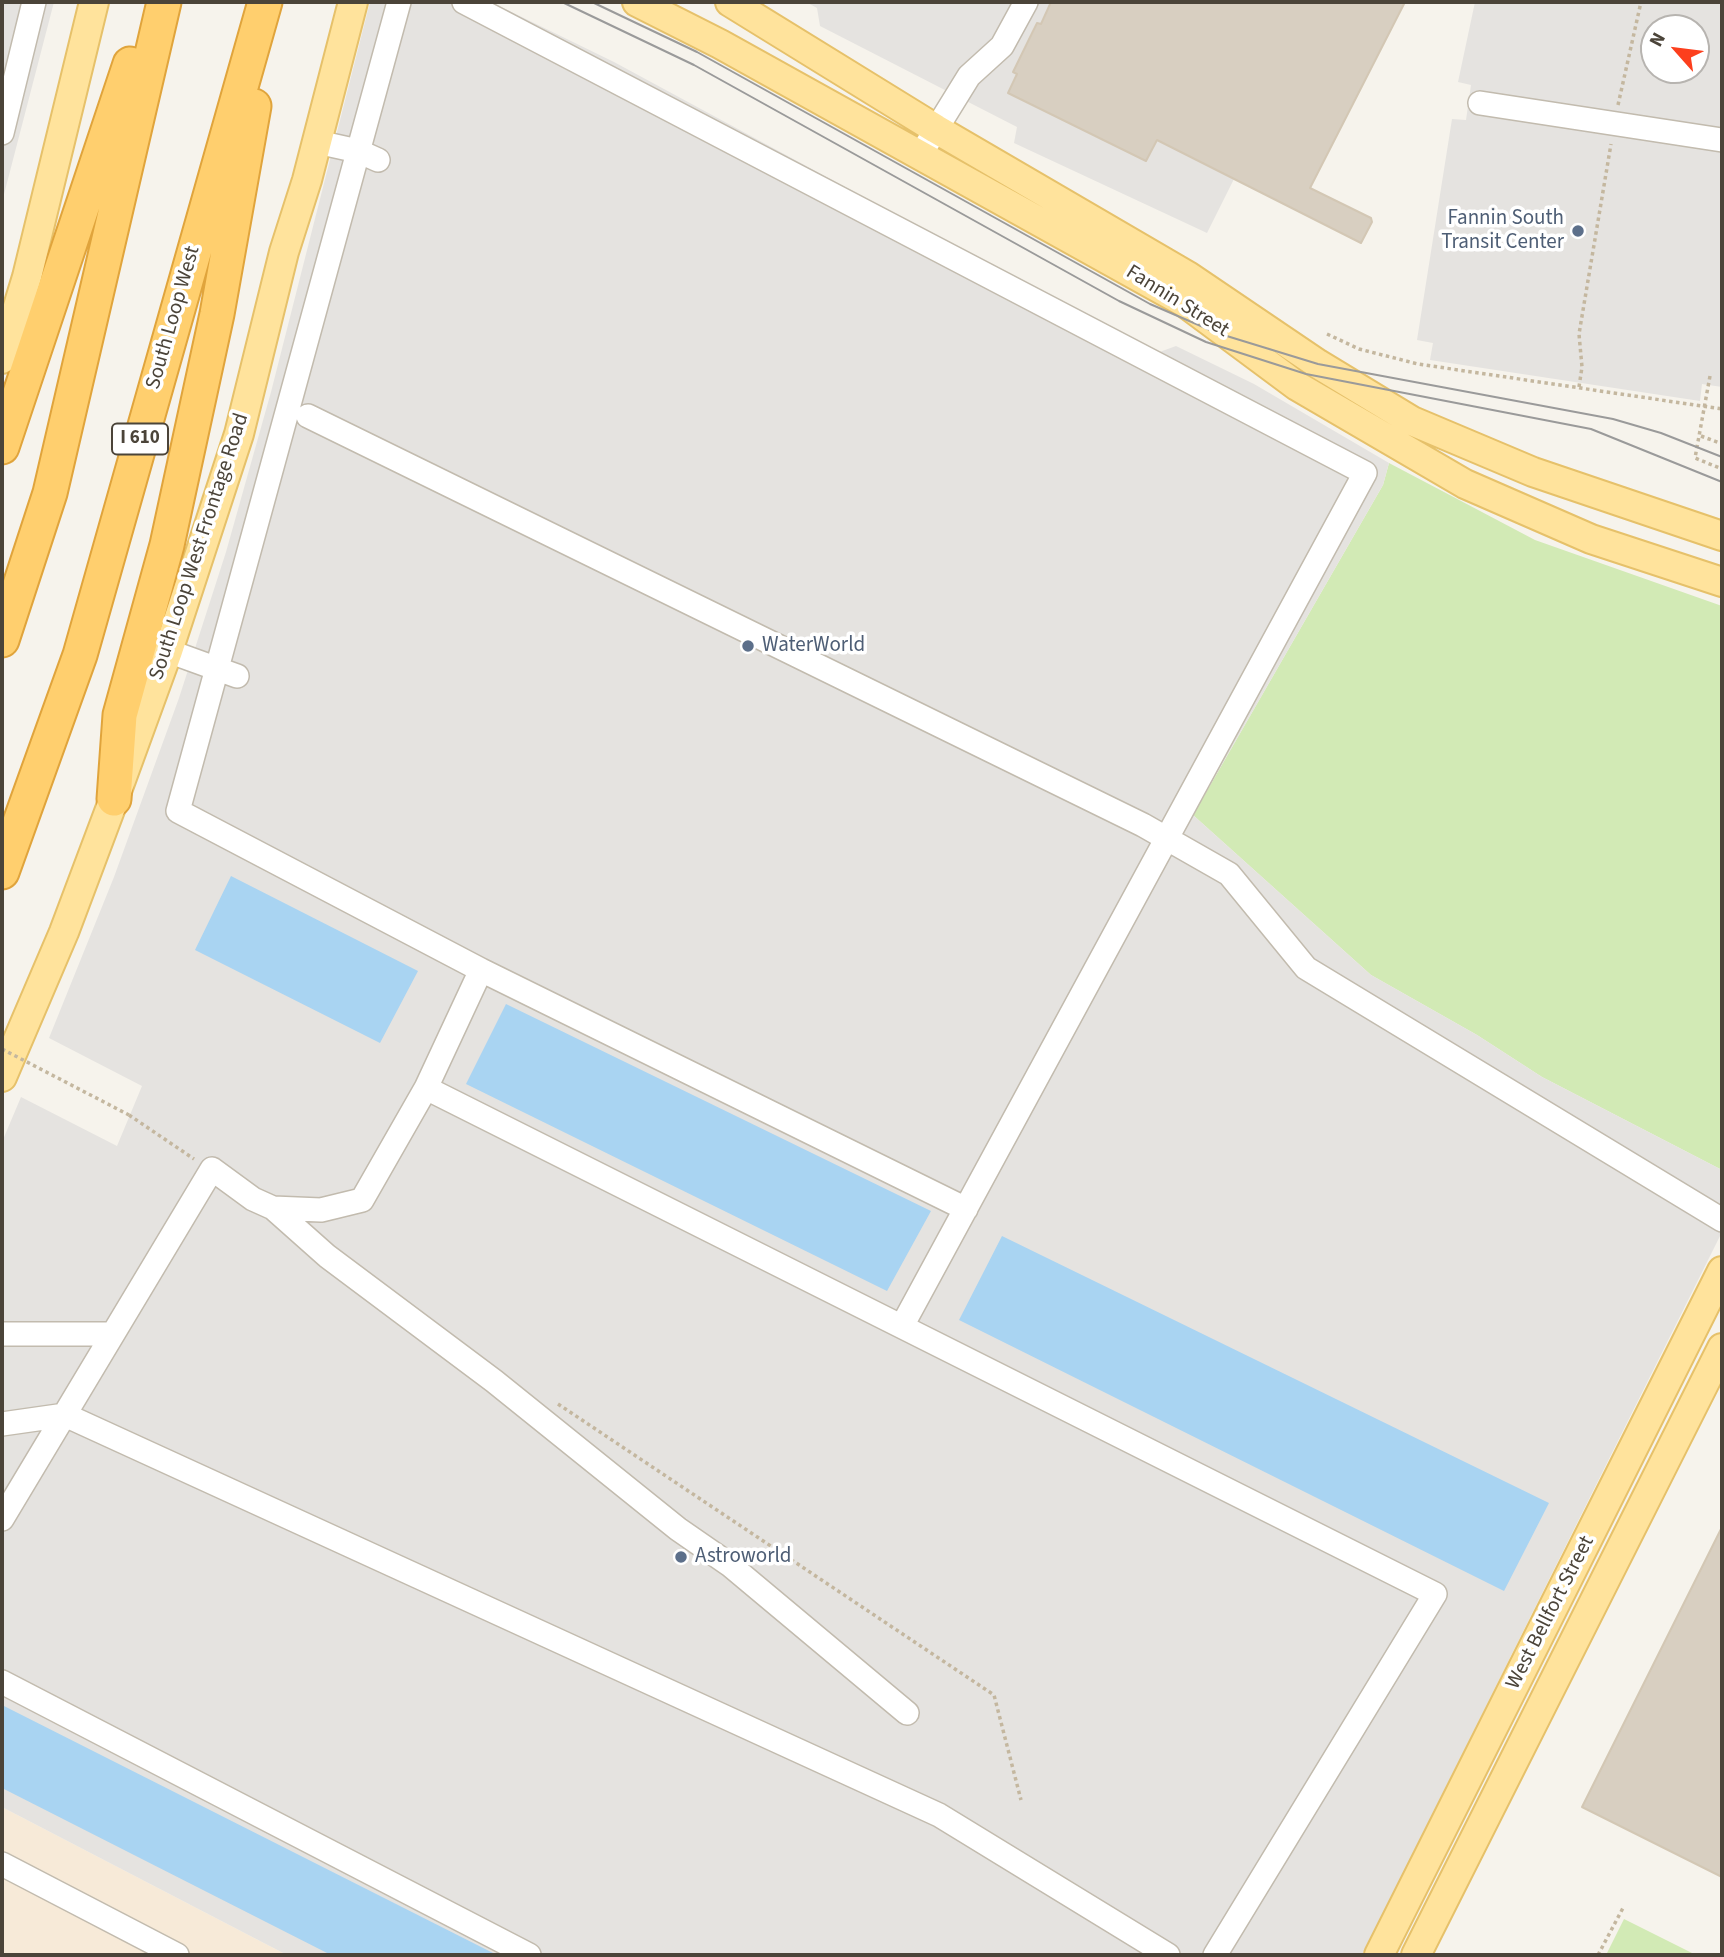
<!DOCTYPE html>
<style>
body{margin:0}
#map{position:relative;width:1724px;height:1957px;overflow:hidden;background:#f6f3ec;font-family:"Source Sans 3",sans-serif}
canvas{display:block}
.frame{position:absolute;inset:0;border:4px solid #4b4439;pointer-events:none}
.north{position:absolute;left:1640px;top:14px;width:70px;height:70px;box-sizing:border-box;background:#fff;border:2px solid #b7b4b0;border-radius:50%;rotate:298deg;font-size:19px;font-weight:700;line-height:28px;text-align:center;color:#4b4439}
.north::after{content:'';display:block;margin:auto;width:24px;height:32px;background:#fc3f1d;clip-path:polygon(50% 0,100% 100%,50% 72%,0 100%)}
</style>
<div id="map">
<canvas width="1724" height="1957"></canvas>
<div class="frame"></div>
<div class="north">N</div>
</div>
<script>
const g = document.querySelector('canvas').getContext('2d');
g.lineJoin = 'round';
function fillPath(path, color) { g.fillStyle = color; g.fill(path, 'evenodd'); }
const shape = rows => new Path2D(rows.map(r => 'M' + r).join(''));
function strokePath(path, color, width, dash) { g.strokeStyle = color; g.lineWidth = width; g.lineCap = dash ? 'butt' : 'round'; g.setLineDash(dash || []); g.stroke(path); }
function write(font, color, halo, rows, align = 'center') {
  g.font = font + ' "Source Sans 3",sans-serif'; g.lineWidth = 7; g.setLineDash([]); g.textBaseline = 'middle'; g.strokeStyle = halo; g.fillStyle = color; for (const [text, x, y, turn = 0] of rows) {
    g.save(); g.translate(x, y); g.rotate((+turn || 0) * Math.PI / 180); g.textAlign = isNaN(turn) ? turn : align; if (halo) g.strokeText(text, 0, 0); g.fillText(text, 0, 0); g.restore();
  }
}
fillPath(shape([
 [2,1807,287,1955,2,1955]
]), '#f7ead8');
fillPath(shape([
 [1389,463,1535,540,1722,606,1722,1170,1542,1077,1477,1035,1371,975,1193,815,1383,485],
 [1624,1919,1696,1955,1606,1955]
]), '#d2eab5');
fillPath(shape([
 [2,2,54,2,2,202],
 [370,2,491,2,614,62,1154,354,1176,346,1254,384,1389,463,1383,485,1193,815,1371,975,1477,1035,1542,1077,1722,1170,1722,1232,1362,1955,287,1955,2,1807,2,1142,21,1097,117,1146,142,1086,49,1038,114,877,179,698,226,552,271,392],
 [806,2,1051,2,1041,24,1036,23,1014,72,1017,74,1008,93,1146,161,1157,140,1234,179,1207,233,1014,143,1017,127,820,26,817,8],
 [1475,2,1722,2,1722,387,1702,384,1700,401,1430,360,1433,343,1417,340,1452,119,1466,120,1471,85,1458,82],
 [1654,28,1696,28,1696,70,1654,70]
]), '#e5e3e0');
fillPath(shape([
 [231,876,418,971,380,1043,195,950],
 [506,1004,931,1211,887,1291,466,1084],
 [1002,1236,1549,1503,1504,1591,959,1320],
 [2,1705,497,1955,331,1955,2,1788]
]), '#a9d4f2');
const building = shape([
 [1051,2,1405,2,1310,188,1371,218,1372,222,1361,243,1157,140,1146,161,1008,93,1017,74,1013,72,1037,23,1041,24,1051,2],
 [1722,1527,1722,1877,1582,1807,1722,1527]
]);
fillPath(building, '#d8cfc1');
strokePath(building, '#d3c7b4', 2);
const minor = shape([
 [399,2,178,811,481,970,426,1088,1435,1594,1215,1955],
 [464,2,1365,473,902,1326],
 [1480,103,1722,140],
 [2,133,34,2],
 [317,142,358,151,378,160],
 [927,144,969,76,1002,46,1026,2],
 [308,416,1143,825,1229,874,1306,968,1722,1220],
 [168,651,237,676],
 [481,970,966,1209],
 [273,1208,327,1256,494,1381,678,1529,730,1565,907,1713],
 [2,1334,113,1334,212,1169,253,1199,273,1208,321,1210,362,1200,426,1088],
 [2,1424,65,1415,939,1815,1168,1955],
 [2,1519,113,1334],
 [2,1682,529,1955],
 [2,1864,177,1955]
]);
const major = shape([
 [637,2,720,44,1184,302,1297,386,1465,484,1591,539,1722,582],
 [730,2,936,129,1188,276,1318,364,1412,421,1533,472,1722,536],
 [2,359,27,277,94,2],
 [2,1077,64,932,114,799,168,651,239,434,284,252,307,180,353,2],
 [1379,1955,1722,1271],
 [1416,1955,1722,1348]
]);
const highway = shape([
 [2,447,130,64],
 [2,640,50,493,164,2],
 [114,799,120,715,167,545,217,314,254,106],
 [2,872,80,655,265,2]
]);
strokePath(minor, '#c2bbae', 26);
strokePath(major, '#e6c16a', 32);
strokePath(highway, '#e0a43c', 37);
strokePath(shape([
 [1618,105,1641,2],
 [1327,334,1359,349,1418,364,1722,409],
 [1710,376,1695,458,1722,469],
 [1579,387,1582,367,1579,334,1611,144],
 [1701,436,1722,444],
 [129,1115,194,1159],
 [558,1404,994,1695,1021,1800],
 [1598,1955,1623,1908]
]), '#c4b79f', 3.5, [3.5, 3.5]);
strokePath(minor, '#fff', 23);
strokePath(major, '#ffe39c', 28);
strokePath(highway, '#ffcf6e', 33);
strokePath(shape([
 [562,2,694,65,1119,301,1206,342,1306,374,1591,429,1722,482],
 [592,2,697,52,1150,304,1217,333,1318,364,1613,419,1661,433,1722,457]
]), '#9a9a9a', 2);
strokePath(shape([
 [2,1049,129,1115]
]), '#c4b79f', 3.5, [3.5, 3.5]);
for (const [x, y, r, color] of [
 [1578,231,7,"#5c6f8a"],
 [748,646,7,"#5c6f8a"],
 [681,1557,7,"#5c6f8a"]
]) { const dot = new Path2D(); dot.arc(x, y, r, 0, 2 * Math.PI); g.fillStyle = color; g.fill(dot); strokePath(dot, '#fff', 2.5); }
for (const [x, y, w] of [
 [140,439,56]
]) { const box = new Path2D(); box.roundRect(x - w / 2, y - 15.5, w, 31, 5); g.fillStyle = '#fff'; g.fill(box); strokePath(box, '#4b4439', 2); }
write('bold 19px', '#4b4439', null, [
 ["I 610",140,439]
]);
write('21px', '#4e5e75', '#fff', [
 ["Fannin South",1564,219,"right"],
 ["Transit Center",1564,243,"right"],
 ["WaterWorld",762,646],
 ["Astroworld",695,1557]
], 'left');
write('21px', '#4b4439', '#fff', [
 ["Fannin Street",1177,302,32],
 ["South Loop West",174,318,-74],
 ["South Loop West Frontage Road",200,547,-72],
 ["West Bellfort Street",1551,1613,-63]
]);
</script>
